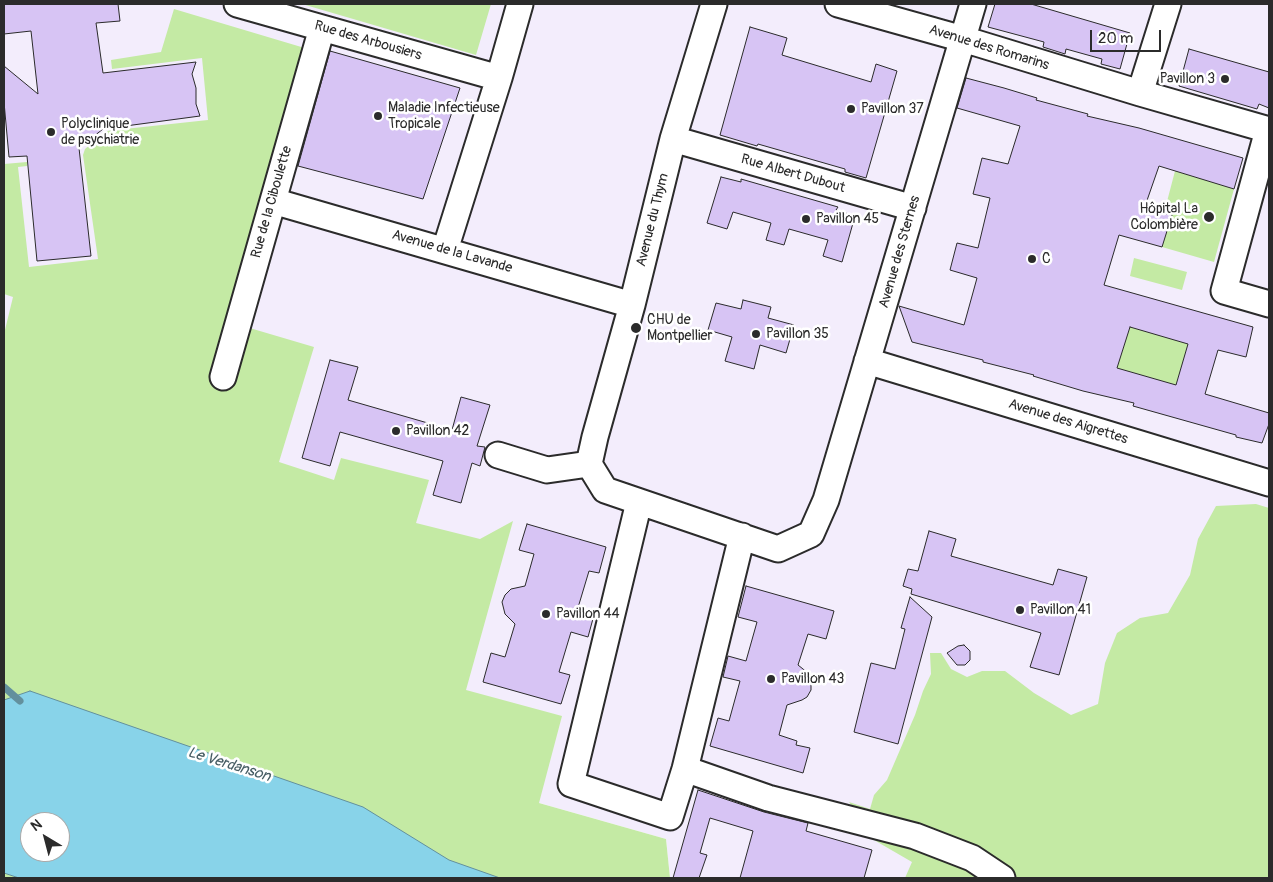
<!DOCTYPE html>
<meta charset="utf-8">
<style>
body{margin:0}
#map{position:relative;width:1273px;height:882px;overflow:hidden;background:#fff;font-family:Pangolin,sans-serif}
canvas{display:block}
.frame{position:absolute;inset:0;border:5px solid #2b2b2b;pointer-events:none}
.north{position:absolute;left:20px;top:812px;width:50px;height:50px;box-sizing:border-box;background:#fff;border:1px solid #aaa;border-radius:50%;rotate:323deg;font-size:14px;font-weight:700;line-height:20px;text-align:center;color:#2b2b2b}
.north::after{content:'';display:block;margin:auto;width:18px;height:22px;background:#2b2b2b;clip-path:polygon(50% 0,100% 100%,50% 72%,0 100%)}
.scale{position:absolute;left:1090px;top:30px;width:71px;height:22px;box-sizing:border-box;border:2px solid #2b2b2b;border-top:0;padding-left:6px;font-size:15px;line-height:18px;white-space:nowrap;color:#2b2b2b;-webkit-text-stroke:4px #fff;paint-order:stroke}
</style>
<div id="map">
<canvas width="1273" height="882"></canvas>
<div class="frame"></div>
<div class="north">N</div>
<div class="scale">20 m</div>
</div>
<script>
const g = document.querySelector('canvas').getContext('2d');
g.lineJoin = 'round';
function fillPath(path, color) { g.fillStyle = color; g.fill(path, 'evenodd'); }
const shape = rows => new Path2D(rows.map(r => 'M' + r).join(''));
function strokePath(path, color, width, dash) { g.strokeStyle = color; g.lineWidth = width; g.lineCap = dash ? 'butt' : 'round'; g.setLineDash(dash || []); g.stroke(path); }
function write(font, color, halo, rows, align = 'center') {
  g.font = font + ' Pangolin,sans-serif'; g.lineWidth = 5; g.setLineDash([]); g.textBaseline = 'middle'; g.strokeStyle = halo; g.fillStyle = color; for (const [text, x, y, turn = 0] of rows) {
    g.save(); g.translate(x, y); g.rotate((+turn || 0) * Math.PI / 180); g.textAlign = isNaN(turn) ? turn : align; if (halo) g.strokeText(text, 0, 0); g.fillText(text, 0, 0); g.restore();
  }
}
fillPath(shape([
 [4,4,1269,4,1269,878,670,878,666,839,4,651]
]), '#f3edfc');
fillPath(shape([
 [302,4,491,4,476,55],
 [174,9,308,49,226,321,314,347,279,462,334,480,341,458,429,480,416,523,480,539,513,521,466,690,562,716,539,803,666,839,670,878,4,878,4,334,13,297,4,294,4,164,27,162,27,166,18,167,29,267,98,259,83,155,85,149,106,131,208,120,202,58,112,69,111,60,161,52],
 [30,822,60,822,60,852,30,852],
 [1175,171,1234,189,1214,262,1162,247,1171,216,1164,213],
 [1134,258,1187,272,1182,290,1130,276],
 [1130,327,1188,344,1176,385,1117,368],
 [1256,504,1269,508,1269,878,905,878,912,862,874,840,849,802,870,809,874,795,887,780,915,715,923,691,931,674,930,653,941,653,951,669,967,677,982,671,1005,671,1034,693,1071,715,1098,704,1105,663,1117,633,1140,618,1168,613,1190,575,1198,539,1216,506]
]), '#c4eaa4');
const water = shape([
 [30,691,363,807,449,860,500,878,19,878,4,873,4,700,30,691],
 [30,822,60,822,60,852,30,852,30,822]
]);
fillPath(water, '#88d3e9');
strokePath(water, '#63909d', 1);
strokePath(shape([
 [4,687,20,701]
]), '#63909d', 7);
const building = shape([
 [4,4,118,4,120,21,96,23,103,73,196,62,192,74,196,88,196,104,200,116,103,129,79,148,91,256,37,261,27,156,9,157,4,102,4,66,38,94,31,31,4,34,4,4],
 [995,4,1031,4,1130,33,1120,69,1101,64,1102,59,1066,49,1065,54,1043,47,1044,42,988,27,995,4],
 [750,27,787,38,782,55,871,82,876,64,897,71,866,178,845,172,845,169,758,144,757,146,720,135,750,27],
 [1189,49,1269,72,1269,108,1259,104,1257,109,1179,86,1189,49],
 [330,51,460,88,423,199,298,166,330,51],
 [966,78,1004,88,1037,98,1036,100,1088,114,1087,116,1139,128,1243,158,1234,189,1159,166,1144,209,1172,215,1162,247,1119,235,1104,285,1253,327,1246,357,1218,350,1205,394,1269,413,1269,424,1262,443,1236,437,1236,435,1133,406,1134,403,1083,391,1033,376,1034,375,983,362,983,360,912,342,899,306,964,325,977,278,950,270,957,243,978,248,990,198,973,194,982,158,1008,164,1020,126,957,108,966,78],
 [1130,327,1188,344,1176,385,1117,368,1130,327],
 [721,177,741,182,741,179,838,207,836,210,855,216,842,262,823,256,828,240,789,229,784,245,766,240,771,223,733,212,727,229,707,223,721,177],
 [743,300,771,307,768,318,794,325,786,353,760,345,754,369,725,361,732,337,708,330,716,303,741,309,743,300],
 [330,360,358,367,348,400,452,430,461,397,490,405,477,446,485,447,480,466,472,463,461,503,433,495,443,461,340,432,330,466,302,458,330,360],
 [527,524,606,547,599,573,589,571,577,611,594,615,588,637,571,632,559,672,570,675,561,704,483,682,491,653,505,657,515,624,505,614,502,602,505,595,511,589,525,586,534,554,519,550,527,524],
 [929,531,956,539,951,556,1053,585,1058,569,1087,577,1059,675,1030,667,1041,633,911,594,912,589,903,586,908,569,918,571,929,531],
 [746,586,834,611,826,639,808,634,798,665,808,673,811,679,811,690,807,697,802,700,787,705,779,735,797,741,796,745,810,748,803,773,710,746,718,718,729,721,740,681,723,677,728,656,746,661,757,622,738,617,746,586],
 [910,597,932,617,898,744,854,732,871,663,895,669,905,629,901,628,910,597],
 [964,645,970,651,970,660,965,665,957,665,947,653,958,646,964,645],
 [698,790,764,812,808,823,806,831,872,850,864,878,740,878,753,831,710,818,700,853,707,855,699,878,673,878,698,790]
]);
fillPath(building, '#d7c4f4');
strokePath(building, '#2b2b2b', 1);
const minor = shape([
 [237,4,499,78],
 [714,4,673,139,632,305,595,437,589,464,605,490,778,549,811,534,826,500,973,4],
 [838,4,963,39,1140,93,1269,130],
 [1140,93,1168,4],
 [1268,130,1224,291,1269,304],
 [673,139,913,208],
 [273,201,632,305],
 [445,250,499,78,520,4],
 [867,361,1269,483],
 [223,377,322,28],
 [498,455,547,470,589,464],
 [639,502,571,784,670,817,685,769,742,536],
 [685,769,768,798,915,836,972,858,1002,878]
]);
strokePath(minor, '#2b2b2b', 29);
strokePath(minor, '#fff', 25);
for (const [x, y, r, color] of [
 [1225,79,5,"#2b2b2b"],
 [851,109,5,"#2b2b2b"],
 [378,116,5,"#2b2b2b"],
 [51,132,5,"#2b2b2b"],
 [1209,217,6,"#2b2b2b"],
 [806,219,5,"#2b2b2b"],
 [1032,259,5,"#2b2b2b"],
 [636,328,6,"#2b2b2b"],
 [756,334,5,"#2b2b2b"],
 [396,431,5,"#2b2b2b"],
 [1020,610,5,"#2b2b2b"],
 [546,614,5,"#2b2b2b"],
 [771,679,5,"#2b2b2b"]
]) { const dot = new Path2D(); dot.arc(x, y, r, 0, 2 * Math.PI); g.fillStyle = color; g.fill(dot); strokePath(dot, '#fff', 2); }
write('14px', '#2b2b2b', '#fff', [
 ["Rue des Arbousiers",368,41,16],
 ["Avenue des Romarins",989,48,17],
 ["Rue Albert Dubout",793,174,16],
 ["Rue de la Ciboulette",272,202,-74],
 ["Avenue du Thym",653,220,-76],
 ["Avenue de la Lavande",452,252,16],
 ["Avenue des Sternes",900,252,-74],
 ["Avenue des Aigrettes",1068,422,17]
]);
write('14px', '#2b2b2b', '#fff', [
 ["Pavillon 3",1215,79,"right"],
 ["Maladie Infectieuse",388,108],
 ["Tropicale",388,124],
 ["Pavillon 37",861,109],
 ["Polyclinique",61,124],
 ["de psychiatrie",61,140],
 ["Hôpital La",1198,209,"right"],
 ["Colombière",1198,225,"right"],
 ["Pavillon 45",816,219],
 ["C",1042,259],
 ["CHU de",647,320],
 ["Montpellier",647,336],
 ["Pavillon 35",766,334],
 ["Pavillon 42",406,431],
 ["Pavillon 41",1030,610],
 ["Pavillon 44",556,614],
 ["Pavillon 43",781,679]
], 'left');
write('italic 15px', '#475d64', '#fff', [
 ["Le Verdanson",229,765,17]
]);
</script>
